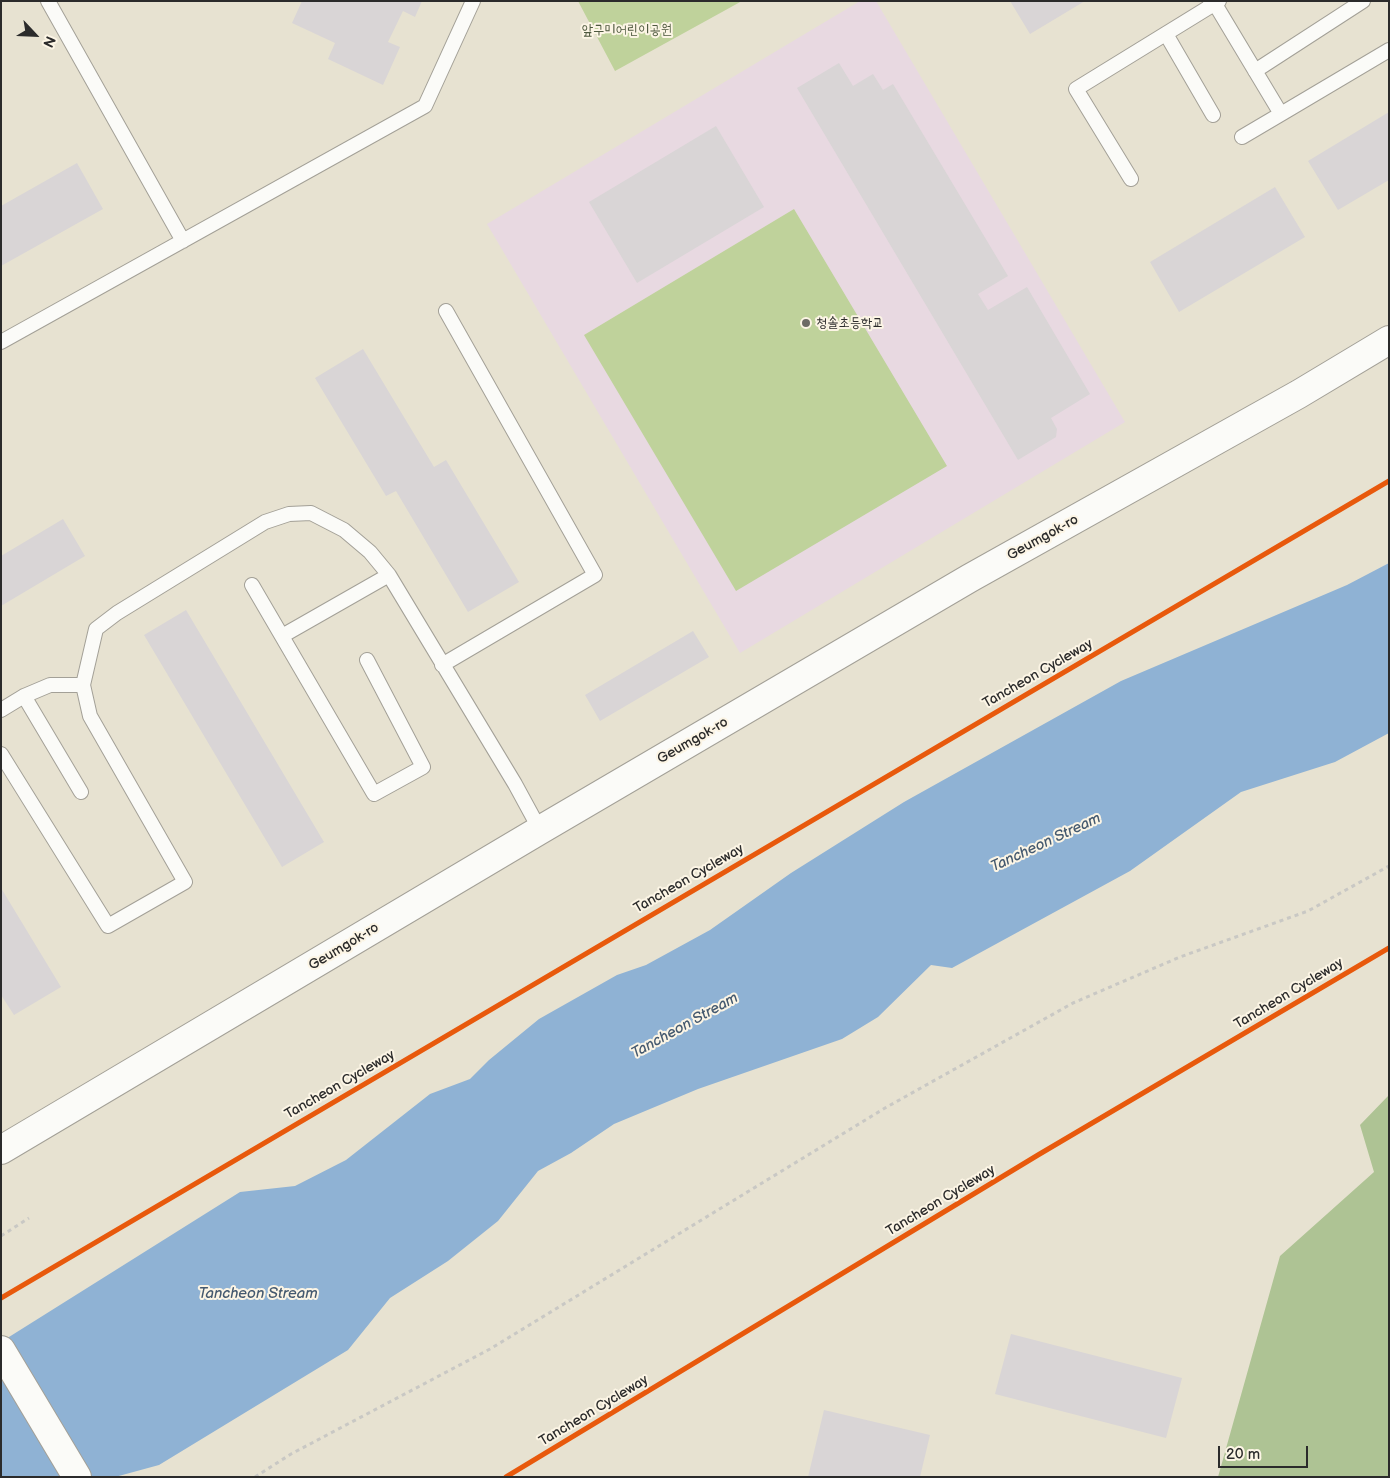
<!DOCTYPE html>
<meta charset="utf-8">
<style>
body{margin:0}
#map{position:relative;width:1390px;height:1478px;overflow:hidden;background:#e7e2d1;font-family:"Balsamiq Sans",sans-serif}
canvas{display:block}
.frame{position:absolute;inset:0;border:2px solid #2b2b2b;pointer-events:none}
.north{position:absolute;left:10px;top:10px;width:50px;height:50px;-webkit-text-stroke:4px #fcf5e5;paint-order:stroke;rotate:115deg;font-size:14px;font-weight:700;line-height:20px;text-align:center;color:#2b2b2b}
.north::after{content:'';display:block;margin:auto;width:18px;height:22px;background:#2b2b2b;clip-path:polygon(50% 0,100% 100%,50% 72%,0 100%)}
.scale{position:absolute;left:1218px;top:1446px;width:90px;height:22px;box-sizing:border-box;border:2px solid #2b2b2b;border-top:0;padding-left:6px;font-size:15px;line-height:18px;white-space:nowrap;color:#2b2b2b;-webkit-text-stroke:4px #fcf5e5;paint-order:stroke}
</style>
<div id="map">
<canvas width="1390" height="1478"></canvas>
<div class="frame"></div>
<div class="north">N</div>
<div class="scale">20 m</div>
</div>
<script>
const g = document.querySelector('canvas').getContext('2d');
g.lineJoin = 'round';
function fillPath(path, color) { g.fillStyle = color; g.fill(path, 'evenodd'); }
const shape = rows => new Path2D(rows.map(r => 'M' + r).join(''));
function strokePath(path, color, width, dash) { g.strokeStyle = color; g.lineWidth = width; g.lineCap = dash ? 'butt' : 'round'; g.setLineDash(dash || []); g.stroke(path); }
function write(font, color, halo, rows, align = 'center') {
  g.font = font + ' "Balsamiq Sans","Poor Story",sans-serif'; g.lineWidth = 4; g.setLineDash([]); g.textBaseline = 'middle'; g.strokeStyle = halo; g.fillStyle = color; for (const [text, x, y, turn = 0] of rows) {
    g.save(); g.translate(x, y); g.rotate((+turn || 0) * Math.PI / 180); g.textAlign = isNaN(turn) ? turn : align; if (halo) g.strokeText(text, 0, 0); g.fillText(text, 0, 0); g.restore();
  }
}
fillPath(shape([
 [860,1,876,1,1125,422,740,653,487,224]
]), '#e8d9e1');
fillPath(shape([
 [578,1,742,1,615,71],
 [794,209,947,466,736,591,584,335]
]), '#bfd29b');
fillPath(shape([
 [1389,1095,1389,1477,1218,1477,1280,1256,1374,1172,1360,1125]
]), '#aec394');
fillPath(shape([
 [1389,563,1389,733,1335,762,1241,792,1130,871,952,968,931,965,878,1017,842,1039,698,1089,614,1124,571,1153,538,1171,498,1221,448,1261,390,1298,348,1350,159,1465,115,1477,1,1477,1,1342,240,1192,295,1186,346,1160,430,1094,470,1079,489,1060,539,1019,617,975,646,965,710,930,791,873,904,802,1121,681,1347,585]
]), '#8fb2d4');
fillPath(shape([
 [302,1,422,1,415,17,403,11,388,42,400,47,383,85,328,59,335,43,292,23],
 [1010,1,1085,1,1030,34],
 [839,63,853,86,873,74,883,90,893,84,1008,276,978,294,988,310,1027,287,1090,394,1051,418,1057,429,1056,437,1018,460,797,88],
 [1389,112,1389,180,1338,210,1308,161],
 [716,126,764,207,637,283,589,202],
 [77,163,103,209,1,266,1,206],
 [1275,187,1305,237,1179,312,1150,262],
 [363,349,434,467,446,460,519,582,468,612,396,491,386,496,315,378],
 [63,519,85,556,1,606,1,556],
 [186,610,324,842,282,867,144,635],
 [693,631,709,657,600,721,585,695],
 [1,888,61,987,14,1015,1,995],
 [1011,1334,1182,1378,1166,1438,995,1394],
 [824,1410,930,1435,920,1477,808,1477]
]), '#d9d5d6');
const service = shape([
 [48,1,183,241],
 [1210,1,1215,4,1281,114,1389,50],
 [1166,34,1213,115],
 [1255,71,1363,1],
 [1242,137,1281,114],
 [1131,179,1076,89,1219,1],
 [1,342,425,106,473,1],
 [252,585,374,794,423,767,367,660],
 [282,636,389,575],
 [442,665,595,575,446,311],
 [24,696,81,792],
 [1,710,24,696,50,685,83,685],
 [1,754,108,926,185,882,90,716,83,685,96,629,117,613,265,522,289,514,311,513,344,530,370,552,389,575,515,784,540,830]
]);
const secondary = shape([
 [1,1150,540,830,970,578,1299,394,1389,340]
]);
const primary = shape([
 [1,1350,77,1477]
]);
strokePath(service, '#a3a097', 16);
strokePath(secondary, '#a3a097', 30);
strokePath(primary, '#a3a097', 30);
strokePath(shape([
 [1,1236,29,1218],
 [255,1477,291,1454,490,1349,885,1108,1073,1003,1180,957,1308,911,1389,866]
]), '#c9c8c4', 3, [4, 4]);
strokePath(service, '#fbfbf8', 14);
strokePath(secondary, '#fbfbf8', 28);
strokePath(primary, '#fbfbf8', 28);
strokePath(shape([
 [1,1298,1389,481],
 [506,1477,1038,1155,1389,948]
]), '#e8590c', 5);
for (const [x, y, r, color] of [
 [806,323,5,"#6d6b65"]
]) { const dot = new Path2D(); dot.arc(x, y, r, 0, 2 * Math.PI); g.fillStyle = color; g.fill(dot); strokePath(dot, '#fcf5e5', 2); }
write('14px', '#4e593f', '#fcf5e5', [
 ["앞구미어린이공원",627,30]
]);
write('14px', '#2b2b2b', '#fcf5e5', [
 ["청솔초등학교",816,323]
], 'left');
write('14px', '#2b2b2b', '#fcf5e5', [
 ["Geumgok-ro",1043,538,-29],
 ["Tancheon Cycleway",1038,674,-30],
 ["Geumgok-ro",693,741,-30],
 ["Tancheon Cycleway",689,879,-30],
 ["Geumgok-ro",344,947,-31],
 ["Tancheon Cycleway",1289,994,-31],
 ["Tancheon Cycleway",340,1085,-30],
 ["Tancheon Cycleway",941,1201,-31],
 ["Tancheon Cycleway",594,1411,-31]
]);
write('italic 15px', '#44596f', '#fcf5e5', [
 ["Tancheon Stream",1046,843,-25],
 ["Tancheon Stream",685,1026,-29],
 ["Tancheon Stream",258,1294]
]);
</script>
